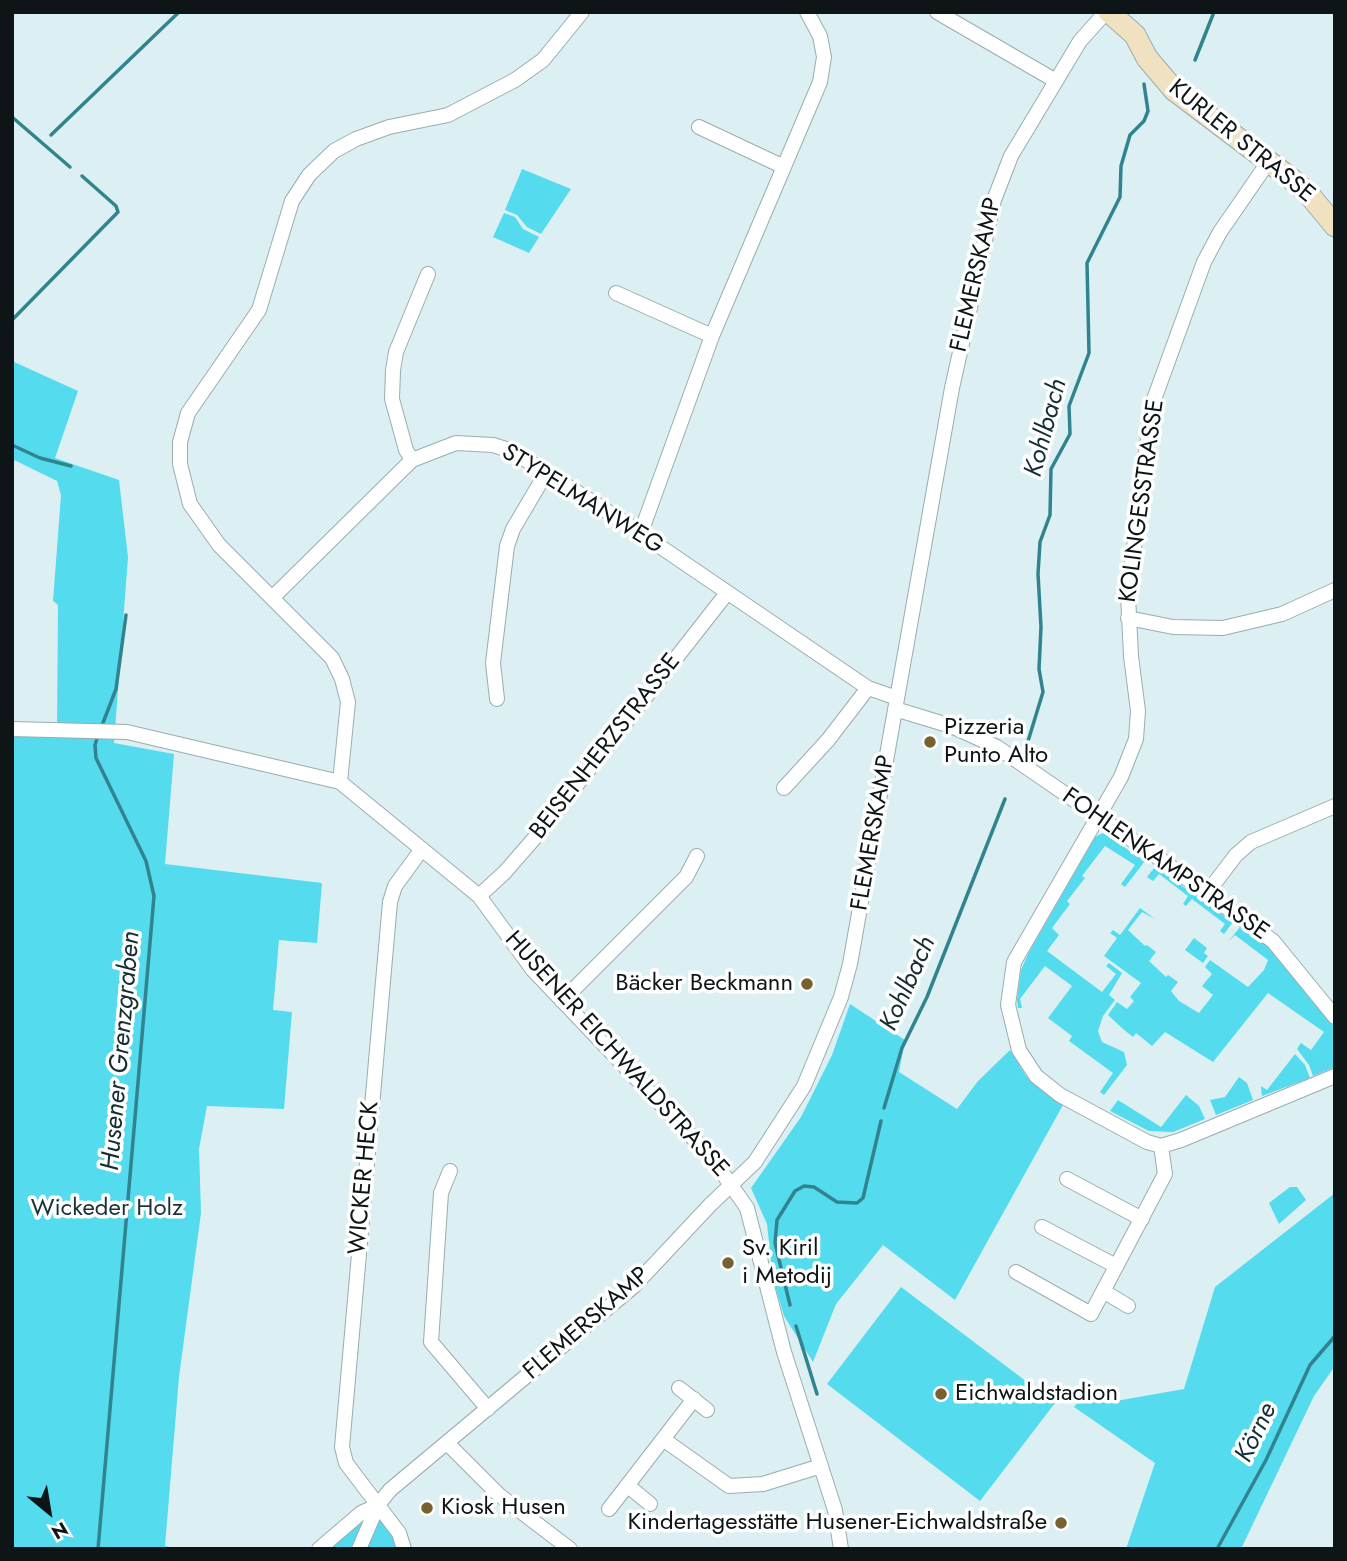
<!DOCTYPE html>
<meta charset="utf-8">
<style>
body{margin:0}
#map{position:relative;width:1347px;height:1561px;overflow:hidden;background:#dcf0f3;font-family:Jost,sans-serif}
canvas{display:block}
.frame{position:absolute;inset:0;border:14px solid #0e1516;pointer-events:none}
.north{position:absolute;left:14px;top:1477px;width:70px;height:70px;-webkit-text-stroke:5px #fff;paint-order:stroke;rotate:150deg;font-size:19px;font-weight:700;line-height:28px;text-align:center;color:#0e1516}
.north::after{content:'';display:block;margin:auto;width:24px;height:32px;background:#0e1516;clip-path:polygon(50% 0,100% 100%,50% 72%,0 100%)}
</style>
<div id="map">
<canvas width="1347" height="1561"></canvas>
<div class="frame"></div>
<div class="north">N</div>
</div>
<script>
const g = document.querySelector('canvas').getContext('2d');
g.lineJoin = 'round';
function fillPath(path, color) { g.fillStyle = color; g.fill(path, 'evenodd'); }
const shape = rows => new Path2D(rows.map(r => 'M' + r).join(''));
function strokePath(path, color, width, dash) { g.strokeStyle = color; g.lineWidth = width; g.lineCap = dash ? 'butt' : 'round'; g.setLineDash(dash || []); g.stroke(path); }
function write(font, color, halo, rows, align = 'center') {
  g.font = font + ' Jost,sans-serif'; g.lineWidth = 7; g.setLineDash([]); g.textBaseline = 'middle'; g.strokeStyle = halo; g.fillStyle = color; for (const [text, x, y, turn = 0] of rows) {
    g.save(); g.translate(x, y); g.rotate((+turn || 0) * Math.PI / 180); g.textAlign = isNaN(turn) ? turn : align; if (halo) g.strokeText(text, 0, 0); g.fillText(text, 0, 0); g.restore();
  }
}
fillPath(shape([
 [522,169,571,189,541,234,527,227,517,215,505,210],
 [504,213,515,217,523,229,539,237,529,253,493,237],
 [12,361,78,391,55,458,119,480,128,557,114,743,174,754,165,864,322,883,317,943,279,940,273,1010,292,1012,284,1109,207,1106,199,1149,201,1213,179,1377,165,1546,179,1549,12,1549,12,734,57,734,58,605,53,601,61,495,57,481,12,459],
 [1103,833,1145,861,1125,887,1121,884,1135,865,1105,846,1082,876,1085,878,1067,901,1070,904,1052,928,1059,935,1047,951,1102,992,1116,974,1106,966,1109,963,1122,973,1109,995,1115,1000,1103,1016,1098,1031,1102,1042,1124,1052,1127,1065,1104,1095,1100,1092,1113,1073,1069,1041,1072,1036,1048,1018,1072,986,1045,966,1020,999,1022,1008,1018,1008,1017,1000,1021,970,1028,954,1095,837],
 [1155,867,1233,922,1224,934,1220,931,1225,924,1192,899,1186,906,1183,904,1188,896,1159,874,1153,881,1147,877],
 [1140,908,1155,919,1142,912,1128,930,1145,946,1147,945,1156,952,1149,961,1166,977,1168,975,1178,982,1171,991,1179,1001,1199,1013,1213,995,1202,986,1212,974,1205,967,1210,960,1248,987,1264,970,1268,960,1235,935,1228,942,1240,927,1260,942,1262,940,1335,1027,1335,1067,1313,1076,1309,1065,1297,1049,1301,1043,1311,1050,1324,1032,1268,993,1213,1062,1165,1032,1152,1046,1136,1033,1133,1037,1123,1029,1108,1015,1117,1002,1127,1009,1134,1001,1130,997,1141,983,1104,956,1117,938,1110,933,1113,930,1120,935],
 [1194,938,1207,948,1204,953,1208,956,1203,963,1185,950],
 [850,1004,905,1040,899,1072,957,1109,978,1081,1010,1050,1026,1076,1063,1105,955,1300,883,1245,836,1304,813,1362,784,1316,773,1279,767,1224,751,1188,801,1117,832,1055],
 [1295,1054,1305,1065,1310,1078,1262,1096,1261,1086,1267,1090],
 [1239,1077,1247,1083,1253,1100,1216,1115,1210,1100,1225,1097],
 [1186,1095,1199,1106,1205,1119,1173,1132,1149,1131,1110,1111,1118,1100,1161,1127],
 [1290,1187,1297,1187,1306,1200,1279,1224,1269,1203],
 [1335,1193,1335,1366,1314,1396,1241,1549,1126,1549,1155,1463,1074,1407,1088,1391,1110,1402,1184,1389,1215,1287],
 [901,1287,1055,1403,980,1501,827,1384],
 [379,1519,397,1542,397,1549,366,1549],
 [363,1521,352,1549,330,1549]
]), '#54dbed');
strokePath(shape([
 [1195,60,1214,12],
 [12,117,70,167],
 [51,135,179,12],
 [12,320,118,212,116,206,82,176],
 [12,445,40,458,71,466],
 [101,728,116,689,126,615],
 [1025,751,1043,692,1039,669,1041,627,1038,574,1040,542,1050,515,1051,469,1070,434,1069,406,1089,353,1087,263,1120,197,1121,166,1130,135,1144,121,1148,111,1144,84],
 [884,1108,902,1048,927,997,1005,799],
 [790,1305,775,1243,777,1220,795,1191,804,1186,814,1187,837,1202,857,1203,863,1198,881,1121],
 [796,1326,817,1394],
 [98,1549,154,896,146,861,96,758,95,745,98,735],
 [1217,1549,1266,1460,1310,1365,1335,1336]
]), '#31848f', 3.5);
const street = shape([
 [937,12,1056,81],
 [699,127,784,167],
 [1269,161,1220,232,1204,262,1152,405,1128,595,1131,656,1138,711,1136,739,1121,777,1014,962,1008,1005,1019,1050,1036,1076,1060,1095,1147,1142,1161,1146,1181,1140,1335,1076],
 [616,293,712,336],
 [412,460,406,450,392,399,393,370,396,352,428,274],
 [640,535,712,336,820,82,824,57,820,36,807,12],
 [273,597,412,460,456,443,493,445,512,451,627,524,868,688,897,698],
 [1128,618,1173,627,1223,628,1282,614,1335,590],
 [497,699,493,663,507,546,513,529,546,473],
 [895,709,951,726,997,747,1157,857,1273,941,1335,1017],
 [12,729,127,732,340,782,479,896,533,970,712,1158,747,1208,784,1352,835,1510,841,1549],
 [340,782,348,702,342,679,332,658,219,545,190,504,180,464,180,442,188,413,259,310,292,201,309,175,334,151,356,139,389,127,448,115,515,80,543,60,582,12],
 [784,788,828,740,868,688],
 [1207,893,1236,855,1251,842,1335,806],
 [479,896,505,872,539,833,727,593],
 [562,1001,686,877,697,856],
 [450,1171,441,1193,431,1342,488,1409],
 [1067,1179,1142,1219],
 [1042,1227,1116,1266],
 [1016,1272,1091,1314,1165,1174,1161,1146],
 [1103,1291,1128,1306],
 [679,1388,707,1410],
 [663,1439,729,1486,763,1484,821,1466],
 [447,1443,499,1495,570,1549],
 [628,1486,650,1504],
 [609,1509,694,1399],
 [319,1549,361,1513,378,1505],
 [359,1549,378,1505,390,1490,634,1286,710,1205,755,1162,804,1086,841,997,850,964,952,388,994,200,1011,156,1080,41,1106,12],
 [404,1549,399,1533,346,1463,342,1447,390,902,395,886,422,849]
]);
const secondary = shape([
 [1109,12,1135,35,1147,58,1174,90,1289,177,1307,192,1335,226]
]);
strokePath(street, '#9aacaf', 16);
strokePath(secondary, '#9aacaf', 23);
strokePath(street, '#fff', 14);
strokePath(secondary, '#f0e2c1', 21);
for (const [x, y, r, color] of [
 [930,742,7,"#786131"],
 [807,984,7,"#786131"],
 [728,1263,7,"#786131"],
 [941,1394,7,"#786131"],
 [427,1508,7,"#786131"],
 [1061,1523,7,"#786131"]
]) { const dot = new Path2D(); dot.arc(x, y, r, 0, 2 * Math.PI); g.fillStyle = color; g.fill(dot); strokePath(dot, '#fff', 2.5); }
write('24px', '#0e1516', '#fff', [
 ["KURLER STRASSE",1241,142,39],
 ["FLEMERSKAMP",977,275,-77],
 ["STYPELMANWEG",582,500,32],
 ["KOLINGESSTRASSE",1143,501,-82],
 ["BEISENHERZSTRASSE",606,747,-52],
 ["FLEMERSKAMP",874,833,-80],
 ["FOHLENKAMPSTRASSE",1165,865,35],
 ["HUSENER EICHWALDSTRASSE",616,1055,48],
 ["WICKER HECK",365,1178,-85],
 ["FLEMERSKAMP",587,1324,-41]
]);
write('24px', '#0e1516', '#fff', [
 ["Pizzeria",944,728],
 ["Punto Alto",944,756],
 ["Bäcker Beckmann",793,984,"right"],
 ["Sv. Kiril",742,1249],
 ["i Metodij",742,1277],
 ["Eichwaldstadion",955,1394],
 ["Kiosk Husen",441,1508],
 ["Kindertagesstätte Husener-Eichwaldstraße",1047,1523,"right"]
], 'left');
write('24px', '#193236', '#fff', [
 ["Wickeder Holz",107,1209]
]);
write('italic 26px', '#152e32', '#fff', [
 ["Kohlbach",1047,428,-75],
 ["Kohlbach",909,984,-66],
 ["Husener Grenzgraben",122,1051,-85],
 ["Körne",1257,1433,-64]
]);
</script>
